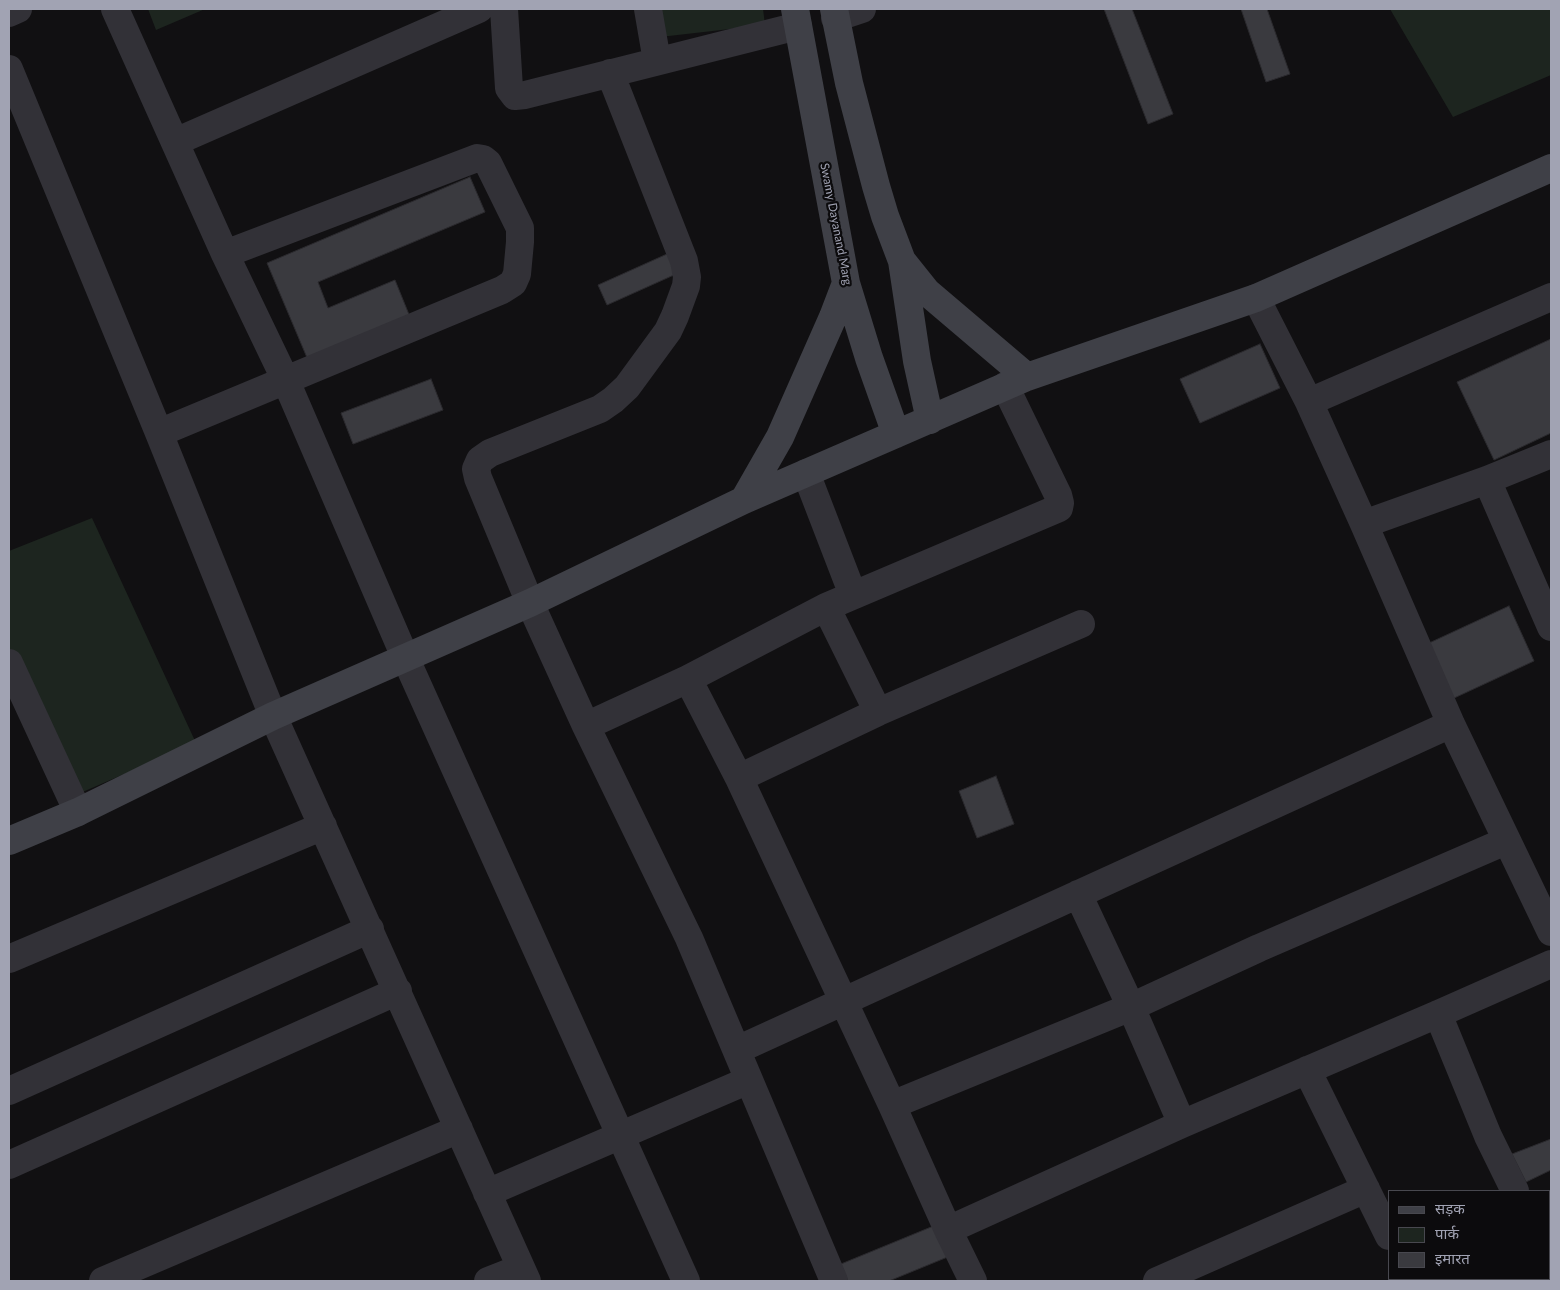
<!DOCTYPE html>
<meta charset="utf-8">
<style>
body{margin:0}
#map{position:relative;width:1560px;height:1290px;overflow:hidden;background:#111012;font-family:Lato,"Noto Sans Devanagari",sans-serif}
canvas{display:block}
.frame{position:absolute;inset:0;border:10px solid #a1a3b3;pointer-events:none}
.legend{position:absolute;left:1388px;top:1190px;width:162px;height:90px;box-sizing:border-box;background:#0c0b0d;border:1px solid #48484f;margin:0;padding:6px 9px;list-style:none;font-size:15px;color:#a1a3b3}
.legend li{display:flex;align-items:center;gap:10px;height:25px}
.legend b{width:25px;border:1px solid #48484f}
</style>
<div id="map">
<canvas width="1560" height="1290"></canvas>
<div class="frame"></div>
<ul class="legend">
<li><b style="height:6px;background:#3f4047"></b>सड़क</li>
<li><b style="height:14px;background:#1d251f"></b>पार्क</li>
<li><b style="height:14px;background:#3a3a3f"></b>इमारत</li>
</ul>
</div>
<script>
const g = document.querySelector('canvas').getContext('2d');
g.lineJoin = 'round';
function fillPath(path, color) { g.fillStyle = color; g.fill(path, 'evenodd'); }
const shape = rows => new Path2D(rows.map(r => 'M' + r).join(''));
function strokePath(path, color, width, dash) { g.strokeStyle = color; g.lineWidth = width; g.lineCap = dash ? 'butt' : 'round'; g.setLineDash(dash || []); g.stroke(path); }
function write(font, color, halo, rows, align = 'center') {
  g.font = font + ' Lato,sans-serif'; g.lineWidth = 4.5; g.setLineDash([]); g.textBaseline = 'middle'; g.strokeStyle = halo; g.fillStyle = color; for (const [text, x, y, turn = 0] of rows) {
    g.save(); g.translate(x, y); g.rotate((+turn || 0) * Math.PI / 180); g.textAlign = isNaN(turn) ? turn : align; if (halo) g.strokeText(text, 0, 0); g.fillText(text, 0, 0); g.restore();
  }
}
fillPath(shape([
 [148,9,205,9,156,30],
 [657,9,763,9,765,25,660,37],
 [1390,9,1551,9,1551,75,1453,117],
 [92,518,196,743,71,797,9,658,9,551]
]), '#1d251f');
const building = shape([
 [1104,9,1132,9,1173,114,1148,124,1104,9],
 [1241,9,1267,9,1290,74,1266,82,1241,9],
 [470,177,485,212,318,282,328,308,395,280,410,317,308,360,267,263,470,177],
 [676,250,685,270,607,305,598,285,676,250],
 [1551,339,1551,433,1494,460,1457,382,1551,339],
 [1260,344,1280,388,1200,423,1180,379,1260,344],
 [431,379,443,410,353,444,341,413,431,379],
 [1509,606,1534,661,1452,699,1427,644,1509,606],
 [996,776,1014,824,977,838,959,791,996,776],
 [1551,1139,1551,1170,1526,1182,1512,1154,1551,1139],
 [936,1225,950,1256,889,1281,848,1281,841,1264,936,1225]
]);
fillPath(building, '#3a3a3f');
strokePath(building, '#2b2a2e', 1);
strokePath(shape([
 [115,9,225,254,286,381,405,657,686,1281],
 [504,9,509,88,515,96,525,95,798,26],
 [648,9,657,61],
 [9,13,18,9],
 [835,18,862,9],
 [9,69,159,433,273,716,527,1281],
 [610,73,684,261,687,277,686,286,675,316,668,331,627,387,613,400,600,409,490,453,480,460,476,469,478,478,530,603,586,726,689,938,834,1281],
 [175,142,479,9],
 [1256,298,1309,402,1364,524,1451,724,1551,932],
 [1309,402,1551,297],
 [159,433,502,290,513,283,517,274,520,242,520,228,488,163,483,159,477,158,225,254],
 [806,473,853,595],
 [1487,480,1551,627],
 [1364,524,1487,480,1551,454],
 [826,607,1059,508,1060,503,1058,495,1005,386],
 [9,663,78,812],
 [688,679,826,607,878,712,739,778],
 [878,712,1081,624],
 [586,726,688,679,739,778,892,1105,948,1230,973,1281],
 [1078,894,1131,1007,1182,1124],
 [9,959,323,826],
 [1438,1014,1488,1136,1515,1191],
 [737,1050,1451,724],
 [1307,1070,1389,1236],
 [9,1091,370,929],
 [892,1105,1131,1007,1259,948,1506,841],
 [9,1165,398,991],
 [487,1193,749,1080],
 [948,1230,1182,1124,1438,1014,1551,964],
 [1549,1260,1551,1266],
 [1410,1279,1411,1281],
 [103,1281,459,1129],
 [488,1281,521,1268],
 [1157,1281,1366,1189]
]), '#323137', 28);
strokePath(shape([
 [795,9,846,283,869,358,896,434],
 [834,9,849,83,876,186,885,216,902,261,917,361,930,420],
 [903,262,927,292,1027,377],
 [744,500,780,437,833,317,846,283],
 [9,841,78,812,273,716,530,603,744,500,896,434,1027,377,1256,298,1551,168]
]), '#3f4047', 28);
write('12px', '#a1a3b3', '#0c0b0d', [
 ["Swamy Dayanand Marg",836,224,79]
]);
</script>
